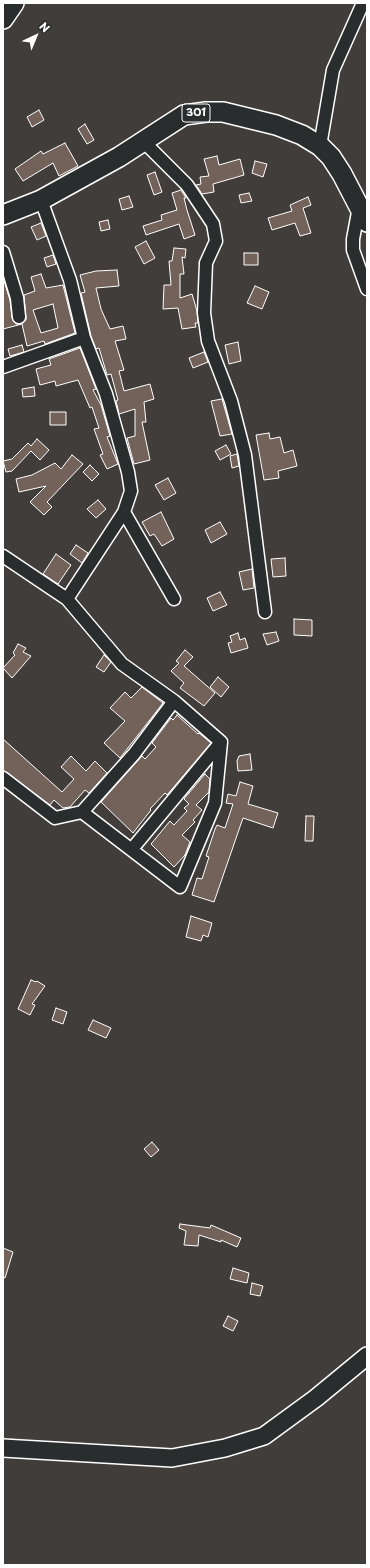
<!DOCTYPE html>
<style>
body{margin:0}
#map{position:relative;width:370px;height:1568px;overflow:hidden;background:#403d3b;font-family:"Playpen Sans",sans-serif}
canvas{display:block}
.frame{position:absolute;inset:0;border:4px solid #fff;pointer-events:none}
.north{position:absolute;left:16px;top:16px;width:40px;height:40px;-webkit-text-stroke:3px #2a2d2e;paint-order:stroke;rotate:44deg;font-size:11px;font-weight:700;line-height:16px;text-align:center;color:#fff}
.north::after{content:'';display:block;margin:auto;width:14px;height:18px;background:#fff;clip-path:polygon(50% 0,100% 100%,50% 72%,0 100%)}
</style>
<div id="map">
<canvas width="370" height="1568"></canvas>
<div class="frame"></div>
<div class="north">N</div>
</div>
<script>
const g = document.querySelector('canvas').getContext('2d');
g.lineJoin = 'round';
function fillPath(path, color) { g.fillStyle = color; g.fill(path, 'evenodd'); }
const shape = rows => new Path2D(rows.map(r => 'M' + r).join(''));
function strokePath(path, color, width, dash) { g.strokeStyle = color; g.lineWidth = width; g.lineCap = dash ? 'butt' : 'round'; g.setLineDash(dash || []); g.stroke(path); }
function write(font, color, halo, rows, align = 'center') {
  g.font = font + ' "Playpen Sans",sans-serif'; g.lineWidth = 3; g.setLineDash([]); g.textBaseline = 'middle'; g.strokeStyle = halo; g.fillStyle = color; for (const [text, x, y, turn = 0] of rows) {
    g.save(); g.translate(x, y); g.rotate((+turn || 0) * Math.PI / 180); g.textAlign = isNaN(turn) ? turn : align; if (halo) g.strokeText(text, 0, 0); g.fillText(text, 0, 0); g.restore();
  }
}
const building = shape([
 [39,110,44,120,32,127,27,117,39,110],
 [85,124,94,140,87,144,78,129,85,124],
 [65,143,78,166,59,176,53,163,23,181,15,169,41,151,43,154,65,143],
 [217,156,219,165,240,159,244,175,213,184,214,192,202,194,196,185,201,184,200,177,209,176,204,159,217,156],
 [255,161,267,164,263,177,252,173,255,161],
 [155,172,162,192,154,195,147,175,155,172],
 [181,190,186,198,184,198,187,210,195,235,184,239,179,224,146,235,143,226,162,220,161,215,177,210,172,193,181,190],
 [249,193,252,201,241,203,239,195,249,193],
 [129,196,133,207,122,210,119,199,129,196],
 [308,197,311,205,303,208,311,233,300,236,295,223,272,230,268,218,292,211,290,205,308,197],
 [108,220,110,229,101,231,99,222,108,220],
 [41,223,46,236,37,240,31,227,41,223],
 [146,241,155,258,144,264,135,247,146,241],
 [174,248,186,249,185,258,182,257,184,274,180,274,180,298,192,294,197,311,198,323,195,323,196,327,182,329,178,308,163,309,164,285,171,285,169,261,172,261,174,248],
 [244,253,258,253,258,265,244,265,244,253],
 [53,255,56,264,47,267,44,258,53,255],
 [117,270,119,286,96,288,101,309,110,329,123,326,126,339,115,341,124,370,119,371,124,391,150,384,154,399,144,402,146,422,142,422,150,460,134,464,127,438,135,436,135,409,119,414,116,401,118,400,111,374,107,375,99,348,96,349,91,336,81,293,85,292,80,275,96,271,117,270],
 [41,274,46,288,63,285,75,333,45,344,44,341,27,346,22,324,3,329,3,278,10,300,12,318,16,324,20,324,26,320,26,317,24,295,35,291,31,277,41,274],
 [53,304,58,328,41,333,33,310,53,304],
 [255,286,269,292,262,309,247,303,255,286],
 [238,342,241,361,229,364,225,345,238,342],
 [22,345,24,352,10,356,8,349,22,345],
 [80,348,96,389,93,390,101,405,110,436,107,437,118,464,107,469,100,455,103,454,94,429,99,428,92,407,90,408,78,380,56,386,55,381,40,385,36,369,51,365,49,359,80,348],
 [204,352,208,362,193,368,189,358,204,352],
 [34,387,35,396,23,397,22,389,34,387],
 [222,399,232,434,220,436,211,401,222,399],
 [50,412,66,412,66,425,50,425,50,412],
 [269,433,270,439,280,437,284,453,293,450,297,466,278,471,279,478,264,480,256,435,269,433],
 [37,439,49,450,40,460,31,451,12,471,6,472,3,461,12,459,28,443,31,446,37,439],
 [226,445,231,454,220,460,215,451,226,445],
 [237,454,239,466,232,468,230,456,237,454],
 [72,455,83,464,47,502,52,507,44,515,30,502,46,486,19,492,16,479,32,475,55,463,61,469,72,455],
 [90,465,99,474,92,481,83,472,90,465],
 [168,478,176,493,164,500,155,485,168,478],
 [98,500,106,509,96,518,87,509,98,500],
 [161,512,174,539,162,546,154,534,150,536,142,522,161,512],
 [220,522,227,534,211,543,205,530,220,522],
 [76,545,88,553,82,563,70,554,76,545],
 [56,554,71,565,58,584,43,574,56,554],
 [285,558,286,576,273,577,271,559,285,558],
 [252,569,254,588,243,590,239,572,252,569],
 [220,592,227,605,213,611,207,598,220,592],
 [294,619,312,620,312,636,294,635,294,619],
 [276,632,279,641,267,645,263,634,276,632],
 [238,633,240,640,245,638,248,648,231,653,228,643,232,642,230,636,238,633],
 [18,644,26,648,23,652,31,656,12,678,3,668,15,655,13,653,18,644],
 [185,650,193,657,184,666,215,693,204,706,180,688,184,683,171,671,179,663,176,661,185,650],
 [104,655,111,662,104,672,96,667,104,655],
 [218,677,229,687,221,697,210,687,218,677],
 [142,687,163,703,120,758,104,743,125,721,110,708,125,692,131,698,142,687],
 [177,715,198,734,199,733,211,743,167,795,165,793,150,809,151,810,133,833,101,802,142,756,145,759,156,747,152,743,171,718,173,720,177,715],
 [3,739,62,792,74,779,61,767,71,756,86,771,95,761,107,773,89,793,85,790,70,807,63,808,54,800,50,805,3,770,3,739],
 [250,754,252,770,238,771,237,761,239,756,250,754],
 [205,774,210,779,209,792,196,805,202,810,193,820,195,822,182,835,190,842,185,855,174,867,151,844,170,821,174,825,187,811,184,808,189,804,184,799,205,774],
 [240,782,253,786,248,804,278,813,273,828,243,818,214,902,192,895,197,878,202,879,209,857,206,856,215,829,217,825,225,828,233,804,226,803,228,794,236,796,240,782],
 [306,816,314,816,313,841,305,841,306,816],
 [191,916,212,923,208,937,203,935,201,941,186,937,191,916],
 [31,980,36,982,37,981,45,986,32,1004,35,1005,30,1015,18,1009,31,980],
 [56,1008,67,1012,63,1024,52,1020,56,1008],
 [93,1020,111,1028,106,1038,88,1030,93,1020],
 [152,1142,159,1150,151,1157,144,1149,152,1142],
 [180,1224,210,1228,211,1225,241,1238,237,1247,221,1240,221,1242,199,1235,198,1246,184,1245,186,1231,179,1228,180,1224],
 [3,1248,13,1252,5,1278,3,1277,3,1248],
 [233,1268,249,1273,247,1283,230,1279,233,1268],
 [252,1283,263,1286,260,1296,250,1294,252,1283],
 [228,1316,238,1321,233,1331,223,1326,228,1316]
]);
fillPath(building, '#726259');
strokePath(building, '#fff', 1);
const street = shape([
 [142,140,187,185,213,224,216,241,206,263,204,313,208,341,231,401,245,455,265,612],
 [320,146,333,70,363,3],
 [41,200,70,280,84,338,106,394,128,472,131,491,124,512,174,599],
 [359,207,353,239,353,250,367,289],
 [3,252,17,298,19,317],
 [3,367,84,338],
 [3,556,67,599,122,664,174,701,221,742,215,803,180,887,82,812],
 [67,599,124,512],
 [3,778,55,818,82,812,134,754,174,701],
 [132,849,221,742]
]);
const secondary = shape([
 [3,1448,172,1458,225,1448,264,1436,316,1398,367,1356]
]);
const primary = shape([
 [3,19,14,3],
 [3,215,41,200,119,157,184,115,206,112,223,112,276,125,302,135,320,146,331,157,342,174,367,222]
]);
strokePath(street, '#fff', 15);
strokePath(secondary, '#fff', 20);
strokePath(primary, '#fff', 22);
strokePath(street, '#2a2d2e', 12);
strokePath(secondary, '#2a2d2e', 17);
strokePath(primary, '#2a2d2e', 19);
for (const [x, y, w] of [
 [196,113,28]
]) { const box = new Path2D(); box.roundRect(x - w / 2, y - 9, w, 18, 3); g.fillStyle = '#2a2d2e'; g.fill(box); strokePath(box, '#fff', 1); }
write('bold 11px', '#fff', null, [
 ["301",196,113]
]);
</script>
